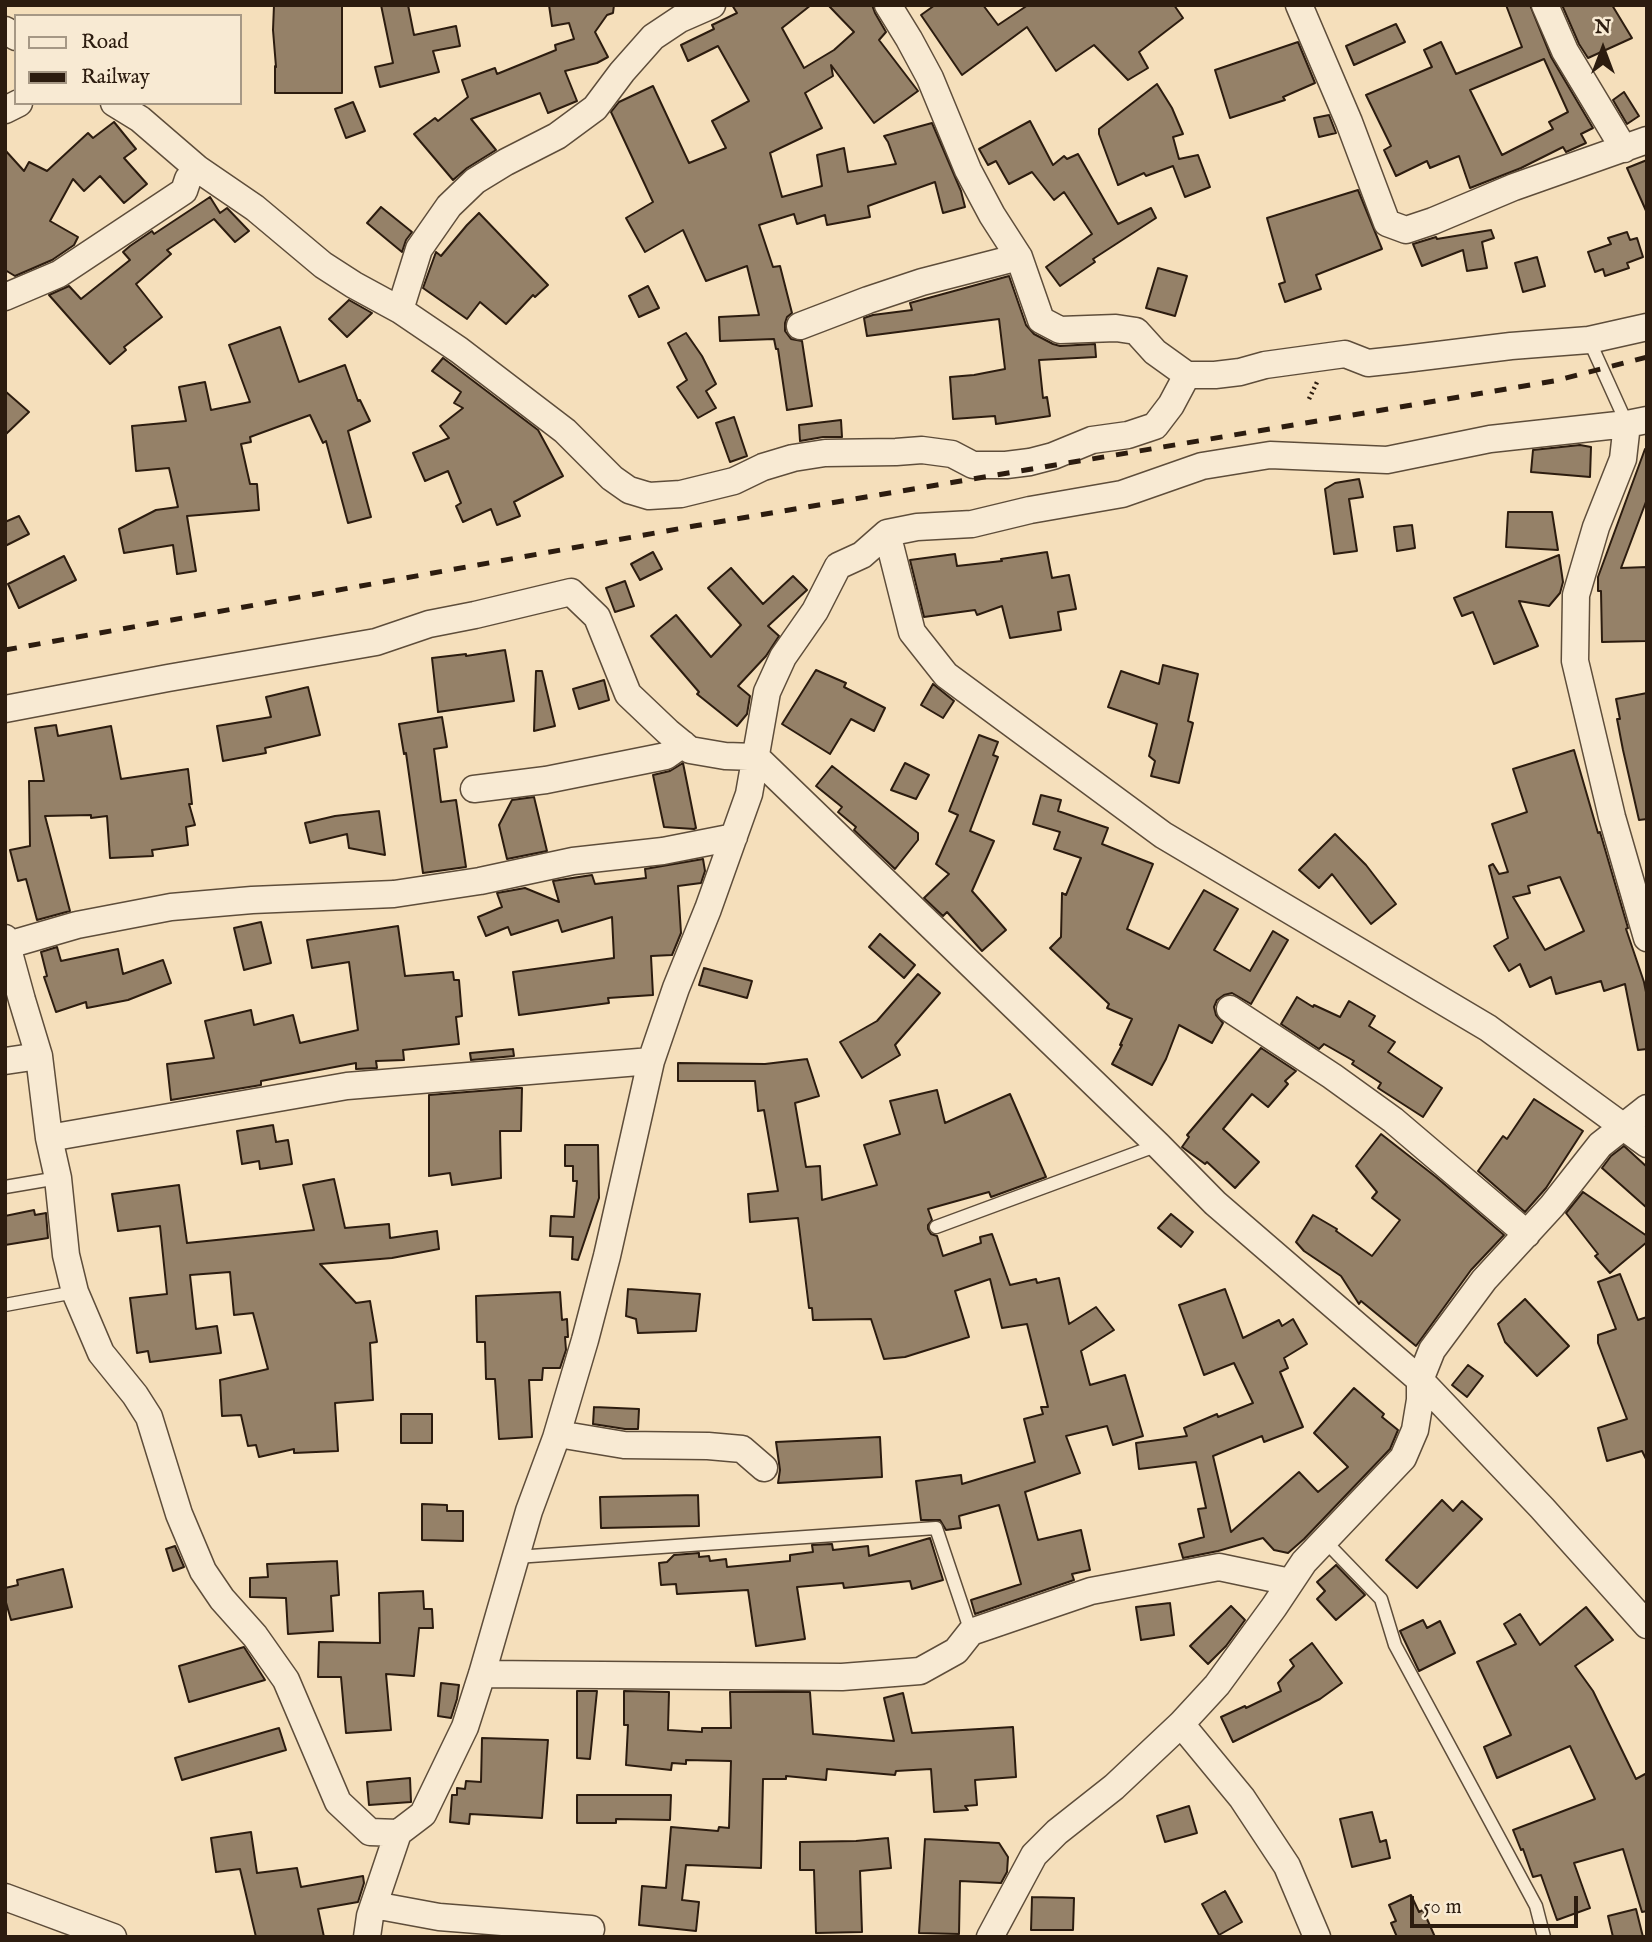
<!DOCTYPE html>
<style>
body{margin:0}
#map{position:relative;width:1652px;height:1942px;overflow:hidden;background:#f5dfbb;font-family:"IM FELL English",serif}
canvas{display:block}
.frame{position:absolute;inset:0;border:7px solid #2c1c0f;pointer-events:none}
.legend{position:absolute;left:14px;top:14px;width:228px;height:91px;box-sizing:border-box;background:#f8ead3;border:2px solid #a69885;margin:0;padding:9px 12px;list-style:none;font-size:21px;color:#2c1c0f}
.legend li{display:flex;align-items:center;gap:14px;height:35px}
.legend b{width:35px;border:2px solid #a69885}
.north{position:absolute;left:1568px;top:14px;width:70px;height:70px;-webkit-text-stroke:5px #f8ead3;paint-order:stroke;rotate:0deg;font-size:19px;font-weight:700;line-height:28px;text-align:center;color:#2c1c0f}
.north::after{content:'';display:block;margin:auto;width:24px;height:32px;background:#2c1c0f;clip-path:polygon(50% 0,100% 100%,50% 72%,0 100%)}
.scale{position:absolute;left:1410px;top:1896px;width:168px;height:32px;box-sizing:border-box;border:4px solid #2c1c0f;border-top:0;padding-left:9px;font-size:21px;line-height:24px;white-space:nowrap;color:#2c1c0f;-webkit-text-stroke:5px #f8ead3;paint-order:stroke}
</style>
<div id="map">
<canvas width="1652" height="1942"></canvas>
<div class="frame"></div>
<ul class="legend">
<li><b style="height:9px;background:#f8ead3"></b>Road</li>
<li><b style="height:9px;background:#2c1c0f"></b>Railway</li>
</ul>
<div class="north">N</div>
<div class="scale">50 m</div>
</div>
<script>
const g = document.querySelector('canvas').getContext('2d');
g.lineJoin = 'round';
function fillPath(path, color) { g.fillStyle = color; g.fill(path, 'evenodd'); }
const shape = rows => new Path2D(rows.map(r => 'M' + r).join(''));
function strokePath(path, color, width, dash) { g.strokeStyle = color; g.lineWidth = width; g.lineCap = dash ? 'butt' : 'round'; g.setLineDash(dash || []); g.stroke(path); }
const building = shape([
 [274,5,342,5,342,93,275,93,275,66,276,67,273,30,274,5],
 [381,5,408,5,414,35,456,26,460,46,433,51,439,72,380,87,375,67,393,63,381,5],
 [549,5,614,5,613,13,607,15,595,32,608,57,597,63,565,71,577,101,548,113,540,93,471,119,496,150,467,168,453,180,414,134,435,118,438,121,468,97,462,80,495,68,497,74,556,50,555,45,574,39,569,23,552,26,549,5],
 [732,5,811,5,782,28,804,68,834,50,854,32,828,5,872,5,875,13,886,32,879,40,918,91,874,123,831,65,833,76,805,93,822,128,770,153,782,197,822,186,817,155,844,148,848,172,896,164,888,142,884,136,932,123,961,191,965,207,943,213,935,182,868,206,870,217,827,225,825,215,797,224,794,214,759,225,773,267,780,266,792,313,787,317,785,323,785,331,791,339,802,341,812,406,787,410,778,349,776,349,774,339,720,341,719,317,759,315,747,266,706,281,683,230,645,252,626,218,653,202,611,112,619,102,653,86,689,163,726,148,712,121,749,101,718,46,688,61,681,45,714,29,712,25,737,13,732,5],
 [935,5,983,5,998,25,1028,5,1174,5,1183,18,1139,52,1148,68,1128,80,1094,45,1056,71,1027,27,962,75,921,15,935,5],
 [1506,5,1530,5,1551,57,1593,128,1581,134,1586,143,1566,152,1563,147,1521,168,1470,188,1459,156,1430,168,1427,161,1396,176,1384,150,1391,146,1366,95,1432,67,1424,50,1441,42,1456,74,1522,47,1506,5],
 [1544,59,1568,112,1549,122,1553,129,1502,155,1470,90,1544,59],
 [1562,5,1612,5,1632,38,1588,58,1579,44,1562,5],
 [1396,24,1405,42,1354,65,1346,46,1396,24],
 [1298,42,1315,83,1283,97,1285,100,1230,118,1215,70,1298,42],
 [1157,84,1172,108,1183,134,1173,137,1179,159,1198,155,1210,187,1185,197,1173,166,1146,176,1144,173,1118,185,1099,134,1099,129,1157,84],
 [1624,92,1639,116,1627,124,1613,100,1624,92],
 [353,102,365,131,346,138,335,109,353,102],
 [1329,115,1336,133,1319,137,1314,118,1329,115],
 [1030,121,1053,165,1064,156,1067,159,1078,154,1118,224,1151,208,1156,218,1093,259,1095,262,1060,286,1046,267,1092,234,1064,192,1054,200,1032,172,1009,184,996,161,988,165,979,149,1030,121],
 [114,122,136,149,124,158,147,184,124,203,100,176,84,191,73,179,50,221,78,237,74,245,52,260,15,276,5,270,5,150,24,171,29,162,47,171,88,133,93,138,114,122],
 [1647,160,1647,213,1627,168,1647,160],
 [1358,190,1382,249,1316,275,1321,289,1285,302,1279,284,1285,282,1267,218,1358,190],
 [210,197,220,213,227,208,249,231,235,242,214,219,167,250,171,254,136,284,162,317,124,347,126,350,110,364,49,295,69,286,81,299,130,260,123,252,130,246,152,231,154,234,210,197],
 [381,207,412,232,406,240,402,252,367,223,381,207],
 [479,213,548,285,535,297,533,295,506,324,480,302,467,319,423,288,436,252,441,256,467,225,479,213],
 [1491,230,1494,238,1482,242,1487,268,1467,271,1463,250,1422,266,1413,244,1436,237,1437,239,1491,230],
 [1627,232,1630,240,1637,238,1643,257,1627,263,1629,268,1605,276,1603,269,1595,272,1588,252,1611,244,1608,238,1627,232],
 [1537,257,1545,286,1523,292,1515,263,1537,257],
 [1158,268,1187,276,1175,316,1146,308,1158,268],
 [1009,276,1026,325,1034,334,1053,344,1060,346,1095,344,1096,357,1039,360,1043,398,1047,397,1050,416,996,424,995,416,953,419,950,377,974,375,1005,369,999,319,867,336,864,318,873,315,912,310,910,303,1009,276],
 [648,286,659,308,639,317,629,296,648,286],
 [349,300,372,313,347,337,329,319,349,300],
 [280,327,299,382,345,365,358,401,360,400,370,421,348,431,371,517,348,523,326,441,323,443,310,415,250,437,251,442,241,444,250,484,257,484,259,510,187,516,196,571,177,574,173,545,124,553,119,529,156,510,178,507,169,468,136,471,132,426,186,421,179,387,205,382,211,410,250,402,229,345,280,327],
 [686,333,702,356,716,384,706,391,716,408,698,418,677,387,687,380,668,343,686,333],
 [443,358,538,430,563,476,514,502,520,516,497,525,491,509,463,522,456,506,461,503,448,471,425,481,413,453,449,438,440,426,463,408,454,403,461,392,432,371,443,358],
 [5,391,29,412,5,435,5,391],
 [734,417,747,456,730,462,716,423,734,417],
 [841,420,842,437,823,437,800,441,799,425,841,420],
 [1580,445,1591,447,1590,477,1531,472,1533,450,1580,445],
 [1645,449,1647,450,1647,499,1621,568,1647,567,1647,641,1602,642,1601,591,1598,591,1598,577,1645,449],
 [1359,479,1363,497,1349,499,1357,551,1334,554,1325,489,1335,483,1359,479],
 [1508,512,1552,512,1558,550,1506,547,1508,512],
 [19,516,29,534,5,546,5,522,19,516],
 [1412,525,1415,548,1397,551,1394,527,1412,525],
 [653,552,662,569,640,580,631,564,653,552],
 [1047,552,1052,578,1069,575,1076,609,1058,612,1061,630,1010,638,1002,606,977,615,975,610,924,617,910,560,955,554,957,566,1002,561,1001,559,1047,552],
 [1559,555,1563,582,1560,593,1549,606,1519,601,1538,646,1494,664,1473,612,1462,616,1454,598,1559,555],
 [64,556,76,580,19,608,8,584,64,556],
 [731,568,763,604,793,576,807,590,768,626,779,636,766,656,738,686,750,696,747,714,737,726,697,694,699,692,651,636,676,615,711,657,741,625,708,588,731,568],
 [625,581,634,606,615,612,606,588,625,581],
 [505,650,514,701,438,712,432,658,466,654,466,656,505,650],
 [1163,665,1198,674,1188,721,1193,723,1179,783,1151,776,1155,761,1149,756,1157,724,1108,707,1121,671,1159,684,1163,665],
 [816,670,846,683,844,687,885,708,874,731,851,719,830,754,782,724,816,670],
 [536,671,542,671,555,726,534,731,536,671],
 [604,680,609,700,579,709,573,689,604,680],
 [933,684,954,701,943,718,921,705,933,684],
 [308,687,320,735,265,748,266,753,223,761,217,726,271,717,266,697,308,687],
 [1647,693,1647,819,1639,820,1623,750,1617,719,1620,719,1616,699,1647,693],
 [442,717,447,747,434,749,441,802,456,800,466,867,423,873,406,753,404,754,399,724,442,717],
 [56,725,58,736,111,726,121,779,188,769,192,804,189,804,195,825,186,827,188,845,152,850,153,856,110,858,107,816,91,818,91,815,45,816,70,911,37,920,26,879,18,881,10,850,30,846,29,781,44,781,35,728,56,725],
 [979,735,998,742,993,755,998,757,970,831,994,841,972,891,1006,930,982,951,947,912,943,916,924,898,949,874,936,864,958,815,949,811,979,735],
 [1574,750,1598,833,1600,832,1628,928,1626,929,1644,982,1647,997,1647,1049,1638,1050,1625,984,1604,991,1601,981,1556,994,1551,977,1530,987,1520,964,1509,971,1494,946,1508,938,1489,866,1493,864,1499,874,1508,872,1492,824,1527,812,1513,769,1574,750],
 [1560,877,1584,931,1545,950,1513,897,1530,893,1528,886,1560,877],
 [683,763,696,828,694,829,664,827,653,775,670,771,683,763],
 [905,763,929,775,916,799,891,790,905,763],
 [832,766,918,833,918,840,895,869,854,830,856,827,838,812,842,807,816,786,832,766],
 [1041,795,1061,800,1058,811,1108,828,1102,844,1153,864,1127,929,1169,949,1204,890,1238,909,1214,950,1250,971,1273,931,1288,940,1251,1004,1232,993,1224,995,1217,1000,1214,1007,1216,1015,1223,1023,1212,1043,1179,1025,1166,1059,1152,1085,1112,1064,1122,1045,1120,1045,1132,1019,1107,1008,1109,1004,1050,948,1061,937,1062,893,1066,895,1081,858,1054,849,1060,832,1033,824,1041,795],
 [534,797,547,851,507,859,499,825,512,800,534,797],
 [379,811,385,855,349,848,347,834,310,843,305,823,335,816,379,811],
 [1335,834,1366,865,1396,904,1371,924,1332,874,1319,888,1299,870,1335,834],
 [703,859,705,871,701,883,678,886,681,933,672,955,651,956,653,995,608,998,609,1003,519,1015,513,972,614,958,612,917,562,932,558,920,511,935,508,927,486,936,478,917,502,907,497,893,525,888,559,902,553,881,592,875,595,884,646,878,645,869,703,859],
 [261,922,271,963,244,970,234,928,261,922],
 [398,926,405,976,453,972,454,980,459,980,462,1016,456,1017,459,1044,403,1050,404,1060,376,1061,377,1068,356,1069,356,1063,261,1081,261,1085,171,1100,167,1064,214,1058,205,1021,251,1010,254,1025,293,1015,300,1043,358,1030,349,962,312,968,307,940,398,926],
 [880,934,915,965,904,978,869,947,880,934],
 [57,947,61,961,118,949,123,974,163,960,171,983,128,1000,87,1008,86,1002,56,1012,44,977,47,976,41,952,57,947],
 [704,968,752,981,747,998,699,985,704,968],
 [918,974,940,993,895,1045,900,1055,862,1078,840,1042,877,1021,918,974],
 [1297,997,1313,1007,1314,1005,1340,1017,1349,1001,1375,1016,1369,1026,1395,1042,1388,1052,1442,1088,1423,1117,1378,1088,1381,1083,1352,1064,1354,1061,1324,1044,1319,1049,1281,1024,1297,997],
 [1261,1048,1296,1071,1285,1081,1288,1084,1268,1107,1252,1094,1223,1129,1259,1162,1235,1188,1207,1162,1205,1164,1182,1147,1189,1137,1187,1135,1261,1048],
 [513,1049,514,1056,471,1060,470,1053,513,1049],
 [807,1059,819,1096,795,1103,806,1167,820,1166,822,1200,877,1185,864,1145,900,1134,890,1101,937,1090,945,1123,1010,1094,1046,1177,991,1197,989,1192,928,1209,932,1220,928,1225,928,1229,931,1234,937,1236,943,1256,981,1243,980,1237,992,1234,1010,1285,1036,1279,1037,1283,1059,1278,1069,1324,1096,1307,1114,1330,1081,1351,1090,1385,1125,1375,1143,1436,1113,1445,1107,1426,1066,1436,1080,1473,1025,1492,1038,1540,1081,1530,1090,1570,1072,1574,1074,1580,975,1614,971,1600,1021,1584,999,1505,959,1516,961,1528,946,1530,940,1520,921,1520,916,1481,961,1475,962,1484,1035,1462,1024,1419,1043,1414,1041,1407,1048,1407,1027,1324,1002,1328,990,1279,955,1291,969,1337,905,1357,884,1359,871,1319,813,1320,812,1308,809,1308,798,1218,750,1222,748,1194,778,1191,764,1110,758,1111,755,1081,678,1081,678,1063,765,1064,807,1059],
 [517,1088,522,1088,521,1131,500,1131,501,1178,452,1185,450,1173,429,1176,429,1095,517,1088],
 [1534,1099,1583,1131,1546,1188,1525,1212,1478,1171,1503,1136,1507,1139,1534,1099],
 [273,1125,276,1142,288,1140,292,1164,260,1169,259,1161,242,1164,237,1131,273,1125],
 [1381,1134,1436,1177,1504,1235,1471,1270,1416,1346,1361,1301,1359,1304,1341,1276,1304,1251,1296,1242,1313,1215,1337,1229,1336,1231,1372,1256,1400,1220,1372,1198,1377,1192,1356,1166,1381,1134],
 [565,1145,598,1145,599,1198,578,1260,572,1259,573,1237,550,1236,551,1216,574,1217,577,1181,573,1181,573,1166,565,1166,565,1145],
 [1624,1146,1647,1167,1647,1208,1602,1168,1611,1156,1624,1146],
 [334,1179,345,1228,389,1224,390,1238,437,1231,439,1249,392,1258,320,1264,356,1303,370,1301,377,1342,370,1343,373,1400,335,1403,338,1451,294,1453,294,1449,259,1457,256,1445,248,1446,241,1415,222,1416,220,1380,268,1369,253,1313,234,1315,230,1272,190,1275,196,1329,217,1326,221,1353,150,1362,148,1351,137,1353,130,1298,167,1294,160,1226,118,1231,112,1194,179,1185,187,1243,314,1230,303,1185,334,1179],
 [1583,1192,1647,1236,1647,1242,1610,1273,1595,1256,1598,1254,1566,1213,1583,1192],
 [34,1210,35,1215,46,1213,48,1238,5,1245,5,1216,34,1210],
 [1171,1214,1193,1232,1181,1247,1158,1228,1171,1214],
 [1620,1274,1638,1320,1647,1317,1647,1461,1642,1451,1607,1461,1598,1428,1627,1419,1598,1343,1598,1335,1616,1329,1598,1282,1620,1274],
 [628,1289,700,1294,696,1331,638,1333,636,1319,626,1316,628,1289],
 [1225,1289,1243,1338,1279,1320,1282,1326,1293,1319,1307,1344,1284,1358,1288,1368,1280,1372,1303,1427,1264,1442,1262,1436,1213,1456,1231,1532,1299,1472,1318,1492,1348,1467,1314,1433,1354,1388,1384,1414,1382,1417,1398,1430,1390,1449,1304,1539,1288,1553,1274,1550,1263,1538,1218,1551,1183,1558,1179,1544,1204,1537,1198,1509,1206,1508,1196,1462,1139,1469,1136,1443,1187,1436,1184,1428,1217,1414,1218,1417,1253,1403,1234,1363,1204,1375,1179,1305,1225,1289],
 [560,1292,562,1320,567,1319,568,1337,565,1337,566,1350,560,1368,543,1368,542,1380,529,1380,532,1437,499,1439,495,1379,486,1379,485,1342,477,1342,476,1296,560,1292],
 [1525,1299,1569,1346,1537,1376,1505,1342,1498,1324,1525,1299],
 [1468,1365,1483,1376,1467,1397,1452,1385,1468,1365],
 [594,1407,639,1409,638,1429,625,1429,593,1424,594,1407],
 [401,1414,432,1414,432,1443,401,1443,401,1414],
 [880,1437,882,1477,778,1483,780,1470,776,1442,880,1437],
 [698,1495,699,1526,601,1528,600,1497,698,1495],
 [1442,1500,1453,1511,1462,1501,1482,1519,1417,1588,1386,1560,1442,1500],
 [422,1504,447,1505,447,1511,463,1511,463,1541,422,1540,422,1504],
 [930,1538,943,1580,912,1589,910,1581,844,1588,843,1583,797,1587,805,1639,756,1646,748,1590,677,1594,676,1584,661,1585,659,1563,667,1562,674,1555,699,1553,699,1557,709,1556,710,1561,726,1559,727,1567,790,1561,790,1555,813,1552,812,1545,832,1544,833,1550,868,1546,869,1556,930,1538],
 [175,1546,184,1567,173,1571,166,1549,175,1546],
 [337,1561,339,1595,331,1596,333,1631,288,1634,286,1598,250,1597,250,1578,268,1577,267,1564,337,1561],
 [1336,1565,1365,1595,1336,1620,1317,1599,1325,1591,1317,1582,1336,1565],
 [63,1569,72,1607,11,1620,5,1599,5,1588,18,1585,17,1580,63,1569],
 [423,1591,424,1609,432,1609,433,1628,419,1628,414,1676,386,1674,391,1730,346,1733,341,1677,318,1677,319,1642,380,1643,379,1593,423,1591],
 [1170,1603,1174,1635,1141,1640,1136,1607,1170,1603],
 [1231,1606,1245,1620,1226,1646,1208,1664,1190,1646,1231,1606],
 [1586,1607,1613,1640,1575,1666,1593,1691,1636,1779,1647,1773,1647,1911,1642,1912,1623,1849,1574,1863,1590,1908,1557,1920,1541,1875,1533,1877,1523,1849,1521,1850,1513,1830,1595,1799,1570,1746,1497,1778,1484,1747,1511,1735,1477,1662,1516,1644,1504,1624,1520,1614,1540,1645,1586,1607],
 [1423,1620,1427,1628,1440,1621,1455,1653,1419,1671,1400,1631,1423,1620],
 [1312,1643,1342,1683,1320,1699,1233,1742,1221,1717,1245,1706,1246,1708,1281,1691,1278,1683,1294,1666,1290,1660,1312,1643],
 [244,1647,265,1680,189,1702,179,1666,244,1647],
 [441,1683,459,1685,457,1699,451,1718,438,1716,441,1683],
 [577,1691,597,1691,590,1759,577,1758,577,1691],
 [624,1691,669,1692,668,1730,702,1732,702,1728,731,1728,730,1692,810,1692,813,1734,894,1741,884,1698,903,1693,912,1733,1013,1727,1016,1777,975,1780,977,1805,965,1806,968,1810,934,1812,931,1769,896,1771,895,1775,827,1769,826,1780,786,1776,786,1779,763,1779,761,1868,686,1865,682,1900,699,1902,696,1931,639,1925,642,1886,666,1888,671,1827,718,1831,719,1827,729,1828,731,1761,686,1760,686,1764,672,1763,671,1770,626,1765,628,1725,624,1725,624,1691],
 [279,1728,286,1750,182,1780,175,1758,279,1728],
 [482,1738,548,1740,542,1818,470,1814,469,1824,450,1822,452,1795,457,1795,457,1788,465,1789,466,1781,481,1782,482,1738],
 [410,1778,411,1802,369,1805,367,1782,410,1778],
 [577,1795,671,1795,670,1820,616,1819,616,1823,577,1823,577,1795],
 [1189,1806,1197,1833,1165,1842,1157,1816,1189,1806],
 [1372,1812,1380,1842,1386,1840,1390,1858,1352,1867,1340,1819,1372,1812],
 [251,1832,257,1873,297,1868,301,1887,363,1876,364,1883,358,1902,318,1909,324,1937,256,1937,240,1869,216,1872,211,1838,251,1832],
 [888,1838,891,1868,860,1871,862,1932,816,1933,814,1870,800,1870,800,1842,856,1841,888,1838],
 [925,1839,999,1843,1008,1857,1007,1872,1001,1883,960,1881,959,1934,919,1933,925,1839],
 [1225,1891,1242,1922,1219,1935,1202,1904,1225,1891],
 [1411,1895,1419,1912,1423,1910,1435,1937,1397,1937,1391,1923,1396,1921,1389,1905,1411,1895],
 [1032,1897,1074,1898,1073,1930,1031,1930,1032,1897],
 [1636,1909,1643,1937,1613,1937,1608,1916,1636,1909]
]);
fillPath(building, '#958168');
strokePath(building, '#2c1c0f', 2);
const lane = shape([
 [1589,340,1627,424],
 [5,1187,58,1178],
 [936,1227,1158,1145],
 [5,1305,75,1292],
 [1324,1540,1381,1599,1395,1645,1536,1906,1544,1937],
 [516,1557,936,1528,971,1632]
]);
const street = shape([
 [888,5,909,39,930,78,968,170,992,215,1019,257,1041,320,1060,330,1116,328,1136,331,1155,352,1187,375],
 [1299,5,1349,122,1387,223,1406,230,1433,221,1514,187,1647,140],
 [1545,5,1565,51,1624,149],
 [5,30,16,37],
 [114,103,140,119,198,169,255,208,323,265,354,285,400,310,459,350,565,431,612,478,629,490,649,496,681,494,734,481,763,467,793,458,825,453,896,452,922,450,952,454,973,465,1006,465,1030,462,1053,456,1092,440,1128,435,1155,426,1171,405,1187,375,1215,375,1240,372,1265,365,1345,354,1368,363,1405,359,1511,346,1589,340,1647,327],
 [5,110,19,103],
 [5,297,59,274,184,191,188,179,198,169],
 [400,310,419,249,449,206,475,181,506,162,557,136,595,108,622,72,653,37,680,19,712,5],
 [800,326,868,300,922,282,1019,257],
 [1627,424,1623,459,1596,527,1576,595,1575,661,1612,817,1647,938],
 [887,533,912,632,946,675,1163,835,1488,1028,1647,1144],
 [5,709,168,678,376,642,429,624,475,615,571,592,597,617,628,694,668,732,690,750,725,756,756,757,1158,1145,1215,1203,1420,1380,1542,1508,1647,1625],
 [474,789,546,780,666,756,683,744],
 [5,938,22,1000,39,1056,49,1138,58,1178,66,1255,75,1292,101,1353,135,1395,149,1417,179,1514,203,1571,222,1599,255,1636,286,1680,338,1802,370,1832,398,1833],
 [8,945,77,925,171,907,252,900,394,894,480,881,573,861,663,851,734,837],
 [1230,1009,1332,1076,1393,1120,1527,1234],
 [5,1061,39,1056],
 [49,1138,347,1086,651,1061],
 [558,1434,624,1445,708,1446,742,1449,764,1468],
 [482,1674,842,1677,920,1671,956,1651,971,1632,1091,1591,1219,1567,1290,1582],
 [1181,1724,1242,1798,1287,1866,1317,1937],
 [5,1897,113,1937],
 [374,1905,439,1917,591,1929],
 [367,1937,370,1916,398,1833,423,1814,465,1727,482,1674,529,1511,556,1438,585,1340,607,1256,651,1061,676,988,708,909,749,794,767,692,783,657,815,611,838,566,862,555,887,533,917,527,972,524,1030,510,1122,494,1202,466,1270,455,1387,460,1490,439,1627,424,1647,420],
 [990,1937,1034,1855,1057,1832,1114,1787,1181,1724,1217,1685,1274,1607,1304,1562,1403,1458,1415,1430,1420,1400,1420,1380,1432,1350,1484,1280,1552,1206,1600,1145,1647,1108]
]);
strokePath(lane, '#5e4d3a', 15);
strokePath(street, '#5e4d3a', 29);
strokePath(shape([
 [1309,399,1318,380]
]), '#2c1c0f', 4.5, [2, 3.5]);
strokePath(lane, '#f8ead3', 12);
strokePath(street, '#f8ead3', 26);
strokePath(shape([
 [5,650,694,526,1554,381,1647,357]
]), '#2c1c0f', 5, [12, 12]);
</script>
